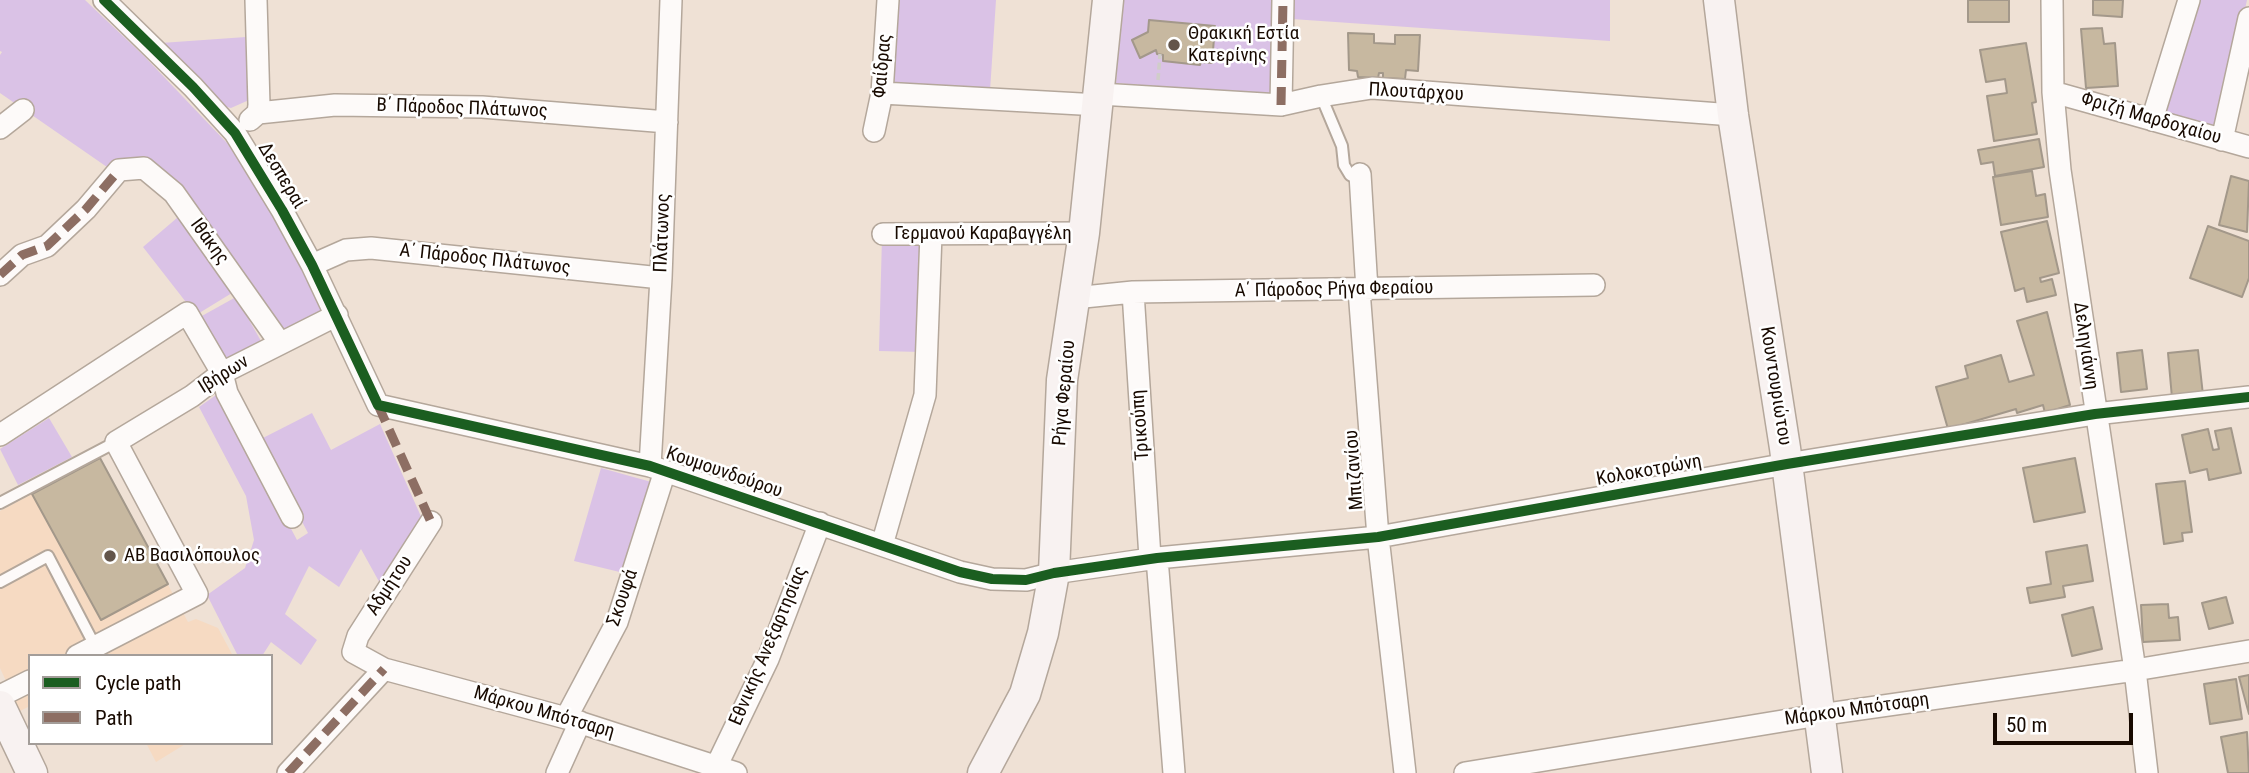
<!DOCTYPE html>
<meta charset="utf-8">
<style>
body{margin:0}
#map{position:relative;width:2249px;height:773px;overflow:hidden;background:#efe1d5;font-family:"Roboto Condensed",sans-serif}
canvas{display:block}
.legend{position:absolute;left:28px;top:654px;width:245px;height:91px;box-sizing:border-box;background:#fff;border:2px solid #a39d99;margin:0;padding:9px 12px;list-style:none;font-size:21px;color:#180a01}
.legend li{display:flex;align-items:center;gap:14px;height:35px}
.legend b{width:35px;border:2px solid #a39d99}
.scale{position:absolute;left:1993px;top:713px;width:140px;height:32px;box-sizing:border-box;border:4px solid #180a01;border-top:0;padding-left:9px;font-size:21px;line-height:24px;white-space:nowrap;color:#180a01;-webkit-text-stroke:5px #fff;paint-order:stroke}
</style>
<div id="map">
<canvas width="2249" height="773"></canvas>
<ul class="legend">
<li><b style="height:9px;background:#1b5e20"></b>Cycle path</li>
<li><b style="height:9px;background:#8d6e63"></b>Path</li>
</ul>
<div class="scale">50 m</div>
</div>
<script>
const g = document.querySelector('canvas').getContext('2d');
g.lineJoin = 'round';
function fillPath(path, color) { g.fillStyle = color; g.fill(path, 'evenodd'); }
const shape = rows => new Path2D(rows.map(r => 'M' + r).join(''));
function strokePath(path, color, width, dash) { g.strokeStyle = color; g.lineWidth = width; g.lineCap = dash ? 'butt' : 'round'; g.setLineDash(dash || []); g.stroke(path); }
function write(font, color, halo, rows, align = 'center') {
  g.font = font + ' "Roboto Condensed",sans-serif'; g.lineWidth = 5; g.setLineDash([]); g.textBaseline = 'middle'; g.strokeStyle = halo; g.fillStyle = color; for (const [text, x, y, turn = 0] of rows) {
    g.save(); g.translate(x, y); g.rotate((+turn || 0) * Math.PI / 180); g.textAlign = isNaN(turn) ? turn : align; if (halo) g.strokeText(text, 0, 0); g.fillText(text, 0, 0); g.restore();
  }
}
fillPath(shape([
 [100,458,188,622,196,619,218,628,233,656,30,656,30,706,20,711,0,668,0,511],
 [146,743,187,743,156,762]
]), '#f6dac2');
fillPath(shape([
 [0,0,85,0,144,56,227,143,271,210,327,313,283,337,259,293,252,294,245,285,196,315,143,247,191,206,146,161,107,167,0,93,0,55,2,52,0,51],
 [899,0,996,0,990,91,894,85],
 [1122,0,1274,0,1272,96,1116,83],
 [1293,0,1610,0,1610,41,1292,19],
 [2198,0,2247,0,2218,129,2162,114],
 [246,37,249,100,231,108,223,106,161,43],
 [882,237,925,238,922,352,879,351],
 [236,297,261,341,225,362,200,317],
 [219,393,297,540,308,533,259,440,312,413,331,450,380,424,423,521,382,587,361,549,339,587,309,566,285,614,317,640,301,665,271,642,262,656,238,656,207,595,245,568,254,540,246,496,199,407],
 [49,418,72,457,18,485,0,449],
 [601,468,655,483,628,574,574,561]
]), '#dac2e6');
const building = shape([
 [1968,0,2009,0,2009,22,1968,22,1968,0],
 [2093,0,2123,0,2122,17,2093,15,2093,0],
 [1149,20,1215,26,1212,63,1201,62,1200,65,1163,61,1163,55,1157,54,1156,50,1140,58,1132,40,1148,32,1149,20],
 [2102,28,2104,44,2115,43,2118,86,2086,88,2081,29,2102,28],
 [1348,33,1374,34,1374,43,1395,44,1395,35,1420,35,1418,71,1406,70,1405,79,1383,78,1383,73,1379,73,1378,78,1358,77,1357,71,1349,70,1348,33],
 [2026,43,2036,102,2032,103,2037,134,1994,141,1987,96,2007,93,2005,79,1986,82,1980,50,2026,43],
 [2039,139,2044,167,1995,176,1993,162,1981,164,1978,150,2039,139],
 [2032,171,2036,196,2045,194,2048,217,2001,225,1993,177,2032,171],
 [2231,176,2249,181,2247,232,2219,225,2231,176],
 [2047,221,2059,273,2040,278,2041,282,2052,279,2056,295,2027,302,2024,288,2015,291,2001,232,2047,221],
 [2208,226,2249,241,2249,278,2242,297,2190,278,2208,226],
 [2047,312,2070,405,2045,413,2043,405,2017,413,2016,409,1948,429,1936,387,1968,378,1965,366,2001,355,2009,382,2034,375,2017,321,2047,312],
 [2142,350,2147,389,2121,392,2117,353,2142,350],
 [2198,350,2203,395,2172,398,2168,353,2198,350],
 [2231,428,2241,473,2209,480,2207,469,2190,473,2182,435,2208,429,2213,450,2219,449,2215,431,2231,428],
 [100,458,168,584,101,620,32,494,100,458],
 [2075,458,2085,512,2034,522,2023,468,2075,458],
 [2185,481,2192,532,2182,533,2183,541,2164,544,2156,484,2185,481],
 [2087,545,2093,581,2063,586,2065,597,2030,603,2027,588,2051,584,2046,552,2087,545],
 [2226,597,2233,623,2209,629,2202,603,2226,597],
 [2168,604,2169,618,2178,617,2180,640,2143,642,2141,605,2168,604],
 [2093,607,2102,649,2072,656,2062,615,2093,607],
 [2249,675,2249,714,2239,677,2249,675],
 [2236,679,2242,719,2210,724,2204,684,2236,679],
 [2247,732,2249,773,2228,773,2221,737,2247,732]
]);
fillPath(building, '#c7b8a0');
strokePath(building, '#a3988a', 2);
const lane = shape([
 [1321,96,1342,146,1344,165,1350,175,1360,180],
 [0,503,116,442],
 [0,582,48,556,95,646]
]);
const street = shape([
 [104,0,193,87,235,133,282,210,312,265,378,405,650,466,960,572,992,579,1026,580,1054,573,1157,558,1378,537,1787,464,2095,414,2249,397],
 [2052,0,2053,92,2060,170,2135,670,2147,773],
 [2053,92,2249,147],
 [882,93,1099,105],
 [1100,94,1281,105,1321,96,1372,88,1733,115],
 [1281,105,1283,0],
 [258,113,335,105,482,107,667,122],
 [250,120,258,113,259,105,256,0],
 [2152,120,2189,0],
 [0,128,23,110],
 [874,131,882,93,888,0],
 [2222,140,2249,18],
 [1360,174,1367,290],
 [883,234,1084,233],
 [312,265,346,250,371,248,661,278],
 [0,275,22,255,47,246,86,209,119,170,144,168,174,193,280,343],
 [1359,290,1378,537,1405,773],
 [1133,292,1150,558],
 [1074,298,1133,292,1594,285],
 [0,435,187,313,222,373,227,393,292,517],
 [650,466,661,278,671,0],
 [431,522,358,636,353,652,384,669,566,718,736,773],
 [882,545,925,395,931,234],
 [1157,558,1174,773],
 [77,656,197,594,116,442,192,396,222,373,337,315],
 [0,696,30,681],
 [566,718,617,622,665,471],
 [716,767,768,659,820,523],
 [288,773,384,669],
 [557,773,580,722],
 [1465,773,1819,715,2135,670,2249,651]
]);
const secondary = shape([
 [1719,0,1733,115,1785,448,1827,773],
 [0,706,32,773],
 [983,773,1025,694,1043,633,1054,573,1062,380,1084,233,1108,0]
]);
strokePath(lane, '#b4a79b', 14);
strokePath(street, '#b4a79b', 24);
strokePath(secondary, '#b4a79b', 33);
strokePath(shape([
 [1158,80,1160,54]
]), '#d0cdc9', 3.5, [7, 3.5]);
strokePath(lane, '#fdfaf9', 10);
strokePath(street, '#fdfaf9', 21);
strokePath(secondary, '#f8f2f1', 30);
strokePath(shape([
 [1281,105,1283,0],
 [0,275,22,255,47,246,86,209,119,170],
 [378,405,431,522],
 [288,773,384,669]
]), '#8d6e63', 9, [18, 9]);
strokePath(shape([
 [104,0,193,87,235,133,282,210,312,265,378,405,650,466,960,572,992,579,1026,580,1054,573,1157,558,1378,537,1787,464,2095,414,2249,397]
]), '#1b5e20', 10);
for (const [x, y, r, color] of [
 [1174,45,7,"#63554b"],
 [110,556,7,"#63554b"]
]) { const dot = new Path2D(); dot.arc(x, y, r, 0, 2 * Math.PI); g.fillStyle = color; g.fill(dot); strokePath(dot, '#fff', 2.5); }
write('19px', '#180a01', '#fff', [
 ["Θρακική Εστία",1188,34],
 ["Κατερίνης",1188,56],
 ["ΑΒ Βασιλόπουλος",124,556]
], 'left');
write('19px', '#180a01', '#fff', [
 ["Φαίδρας",883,66,-85],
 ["Πλουτάρχου",1416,93,3],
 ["Β΄ Πάροδος Πλάτωνος",462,109,2],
 ["Φριζή Μαρδοχαίου",2151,119,16],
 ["Δεσπεραί",281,176,59],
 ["Πλάτωνος",663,233,-88],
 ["Γερμανού Καραβαγγέλη",983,234],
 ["Ιθάκης",209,242,54],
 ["Α΄ Πάροδος Πλάτωνος",485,260,6],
 ["Α΄ Πάροδος Ρήγα Φεραίου",1334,290,-1],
 ["Δεληγιάννη",2085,346,82],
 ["Ιβήρων",224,375,-32],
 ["Κουντουριώτου",1775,386,81],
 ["Ρήγα Φεραίου",1065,393,-85],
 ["Τρικούπη",1141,425,-94],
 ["Μπιζανίου",1355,470,-94],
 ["Κολοκοτρώνη",1649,471,-10],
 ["Κουμουνδούρου",724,473,19],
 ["Αδμήτου",390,586,-57],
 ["Σκουφά",623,598,-71],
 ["Εθνικής Ανεξαρτησίας",769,646,-67],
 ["Μάρκου Μπότσαρη",1857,710,-8],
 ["Μάρκου Μπότσαρη",544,713,16]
]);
</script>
